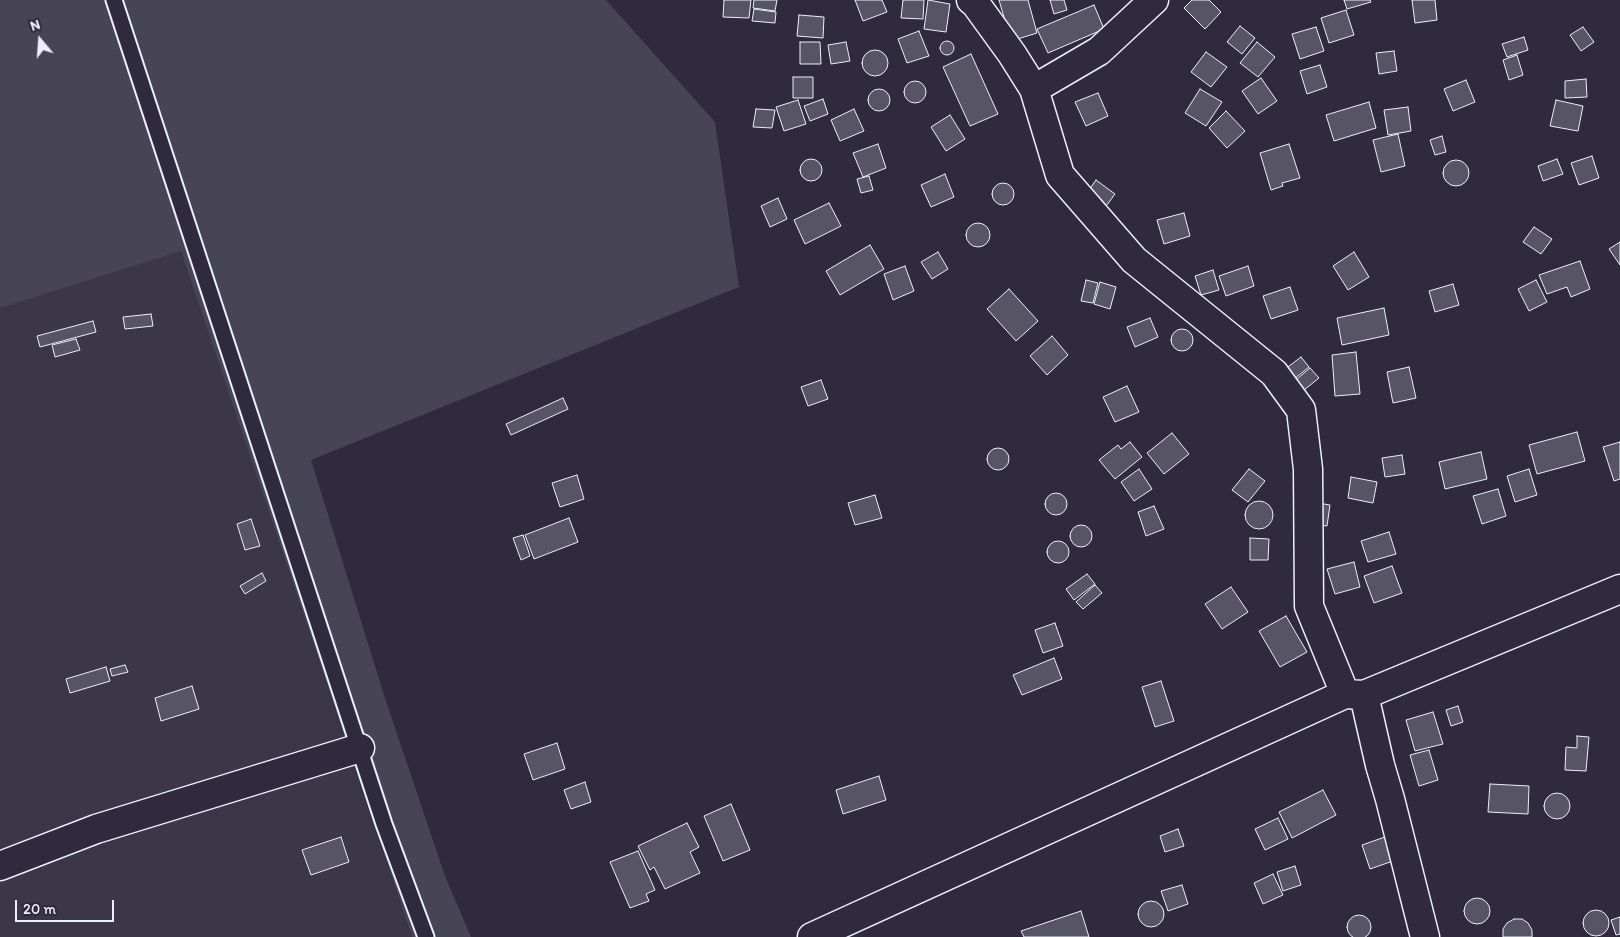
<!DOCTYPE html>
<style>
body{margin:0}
#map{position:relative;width:1620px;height:937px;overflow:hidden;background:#2f2a3d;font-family:Itim,sans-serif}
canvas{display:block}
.north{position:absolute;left:15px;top:15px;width:50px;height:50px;-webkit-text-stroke:4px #2f2a3d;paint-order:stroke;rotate:342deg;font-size:14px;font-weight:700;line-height:20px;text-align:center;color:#e8f1f8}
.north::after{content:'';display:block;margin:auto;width:18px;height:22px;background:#e8f1f8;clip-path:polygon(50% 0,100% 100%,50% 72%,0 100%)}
.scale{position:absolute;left:15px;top:900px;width:99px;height:22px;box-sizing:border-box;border:2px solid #e8f1f8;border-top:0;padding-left:6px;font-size:15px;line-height:18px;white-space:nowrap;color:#e8f1f8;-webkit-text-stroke:4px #2f2a3d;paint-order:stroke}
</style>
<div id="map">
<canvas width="1620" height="937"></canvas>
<div class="north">N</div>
<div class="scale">20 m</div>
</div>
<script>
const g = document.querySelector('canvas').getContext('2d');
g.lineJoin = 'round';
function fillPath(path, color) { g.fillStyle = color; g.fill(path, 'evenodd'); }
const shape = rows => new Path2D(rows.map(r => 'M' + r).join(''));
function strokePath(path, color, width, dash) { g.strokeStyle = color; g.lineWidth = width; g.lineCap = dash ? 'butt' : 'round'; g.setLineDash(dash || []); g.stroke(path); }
fillPath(shape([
 [181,250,382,850,412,937,0,937,0,308]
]), '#3b3749');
fillPath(shape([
 [0,0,606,0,715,122,739,287,311,460,385,698,445,876,471,937,412,937,181,251,0,308]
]), '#464455');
const building = shape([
 [724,0,751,0,749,18,723,17,724,0],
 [754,0,777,0,775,11,753,8,754,0],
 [855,0,882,0,887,12,863,21,855,0],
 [903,0,924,0,923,19,901,18,903,0],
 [928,0,950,4,946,32,924,29,928,0],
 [999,0,1028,0,1037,33,1011,41,999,0],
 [1050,0,1064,0,1067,10,1054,14,1050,0],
 [1192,0,1209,0,1221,12,1205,29,1184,8,1192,0],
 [1344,0,1370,0,1371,2,1347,9,1344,0],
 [1412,0,1435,0,1437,20,1415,23,1412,0],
 [1094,5,1104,29,1048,53,1037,29,1094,5],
 [754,9,776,12,775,23,752,21,754,9],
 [1346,10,1354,35,1329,43,1321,18,1346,10],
 [799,15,824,17,823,38,797,36,799,15],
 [1240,26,1255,38,1242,54,1227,42,1240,26],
 [1316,27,1324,51,1300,59,1292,34,1316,27],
 [1583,27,1594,42,1581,51,1570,35,1583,27],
 [919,31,929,56,907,63,898,39,919,31],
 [1524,37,1528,50,1507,57,1502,44,1524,37],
 '940 48a7 7 0 1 1 14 0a7 7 0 1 1-14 0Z',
 [800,42,820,42,821,64,800,64,800,42],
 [846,42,850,61,831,64,828,45,846,42],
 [1257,42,1275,57,1258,77,1240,63,1257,42],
 '862 63a13 13 0 1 1 26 0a13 13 0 1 1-26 0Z',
 [1394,51,1397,71,1379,74,1376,53,1394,51],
 [1206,52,1227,67,1211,87,1191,72,1206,52],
 [971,54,998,114,970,126,943,67,971,54],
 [1517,55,1523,75,1509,80,1503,60,1517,55],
 [1320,65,1327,87,1307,94,1300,71,1320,65],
 [793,77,813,77,813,98,793,98,793,77],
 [1261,78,1277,101,1258,114,1242,91,1261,78],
 [1586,79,1587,97,1565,98,1565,81,1586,79],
 [1466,80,1475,102,1453,111,1444,89,1466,80],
 '904 92a11 11 0 1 1 22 0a11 11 0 1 1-22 0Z',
 '868 100a11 11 0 1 1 22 0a11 11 0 1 1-22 0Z',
 [1200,89,1222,102,1206,126,1185,113,1200,89],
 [1098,93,1108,116,1086,126,1075,102,1098,93],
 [823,99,828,114,810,121,804,106,823,99],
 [798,100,806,124,784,131,776,107,798,100],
 [1556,100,1583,106,1578,131,1550,126,1556,100],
 [1369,102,1376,128,1334,141,1326,115,1369,102],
 [1408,107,1411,131,1388,135,1384,110,1408,107],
 [756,109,775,110,772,128,753,127,756,109],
 [854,109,864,131,840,141,831,120,854,109],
 [1226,111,1245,131,1227,148,1209,128,1226,111],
 [950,115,965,139,946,151,931,127,950,115],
 [1398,134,1405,166,1381,172,1373,140,1398,134],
 [1442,136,1446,152,1435,155,1430,140,1442,136],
 [878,144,886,168,863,177,853,153,878,144],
 [1289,144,1300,178,1282,183,1283,186,1271,190,1260,153,1289,144],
 [1592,156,1599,178,1579,185,1571,163,1592,156],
 [1557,159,1563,174,1543,181,1538,166,1557,159],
 '800 170a11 11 0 1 1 22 0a11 11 0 1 1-22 0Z',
 '1443 173a13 13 0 1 1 26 0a13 13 0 1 1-26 0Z',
 [945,174,954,197,931,207,921,185,945,174],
 [869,176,873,190,861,193,857,179,869,176],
 [1096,180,1115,194,1101,213,1082,200,1096,180],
 '992 194a11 11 0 1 1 22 0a11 11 0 1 1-22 0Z',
 [778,198,787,219,770,227,761,206,778,198],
 [829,203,841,226,805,244,794,220,829,203],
 [1184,213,1190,236,1164,244,1157,220,1184,213],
 '966 235a12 12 0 1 1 24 0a12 12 0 1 1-24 0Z',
 [1534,227,1552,239,1541,254,1523,242,1534,227],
 [1620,242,1620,265,1609,249,1620,242],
 [870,245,884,269,840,295,826,271,870,245],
 [938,252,948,269,932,279,921,262,938,252],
 [1354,252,1369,277,1348,290,1333,266,1354,252],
 [1580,261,1590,289,1571,297,1567,287,1547,294,1539,275,1580,261],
 [905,266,914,291,893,300,884,274,905,266],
 [1248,266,1254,286,1226,296,1219,276,1248,266],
 [1213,270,1219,290,1201,295,1195,276,1213,270],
 [1086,280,1098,283,1093,303,1081,301,1086,280],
 [1536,280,1547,302,1529,311,1518,289,1536,280],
 [1100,282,1116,287,1110,309,1094,304,1100,282],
 [1453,284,1459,305,1435,312,1429,291,1453,284],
 [1290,287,1298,310,1271,319,1263,296,1290,287],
 [1009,289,1038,321,1016,341,987,309,1009,289],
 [1384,308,1389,335,1342,345,1337,318,1384,308],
 [151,314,153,326,125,329,123,317,151,314],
 [1150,318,1158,337,1135,347,1127,327,1150,318],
 [93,321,96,332,40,347,37,336,93,321],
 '1171 340a11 11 0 1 1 22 0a11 11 0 1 1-22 0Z',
 [1052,336,1068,355,1047,375,1030,356,1052,336],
 [76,339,80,350,55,357,52,345,76,339],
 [1356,352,1360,394,1335,396,1332,355,1356,352],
 [1301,357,1309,367,1289,383,1280,373,1301,357],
 [1409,367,1416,398,1393,403,1387,372,1409,367],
 [1310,368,1319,378,1299,394,1291,384,1310,368],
 [821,380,828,399,808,406,801,387,821,380],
 [1127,386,1139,412,1115,422,1103,397,1127,386],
 [563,398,568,409,511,435,506,424,563,398],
 [1577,432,1585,461,1537,474,1529,445,1577,432],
 [1172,433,1189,454,1164,474,1147,453,1172,433],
 [1130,442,1142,457,1115,479,1099,460,1118,445,1121,449,1130,442],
 [1620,442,1620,479,1614,481,1603,447,1620,442],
 '987 459a11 11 0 1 1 22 0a11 11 0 1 1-22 0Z',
 [1481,452,1487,479,1445,489,1439,462,1481,452],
 [1402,455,1405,474,1385,477,1382,458,1402,455],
 [1139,469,1152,489,1134,501,1121,482,1139,469],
 [1249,469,1265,481,1248,502,1232,490,1249,469],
 [1529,469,1537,495,1515,502,1507,476,1529,469],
 [577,475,584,499,560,507,552,483,577,475],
 [1351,477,1377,482,1373,503,1348,498,1351,477],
 [1498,489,1506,516,1482,524,1473,496,1498,489],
 '1045 504a11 11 0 1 1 22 0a11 11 0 1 1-22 0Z',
 [875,495,882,518,855,525,848,503,875,495],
 '1245 515a14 14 0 1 1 28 0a14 14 0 1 1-28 0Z',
 [1312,502,1330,505,1327,526,1309,523,1312,502],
 [1154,506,1164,529,1146,536,1138,512,1154,506],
 [569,518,578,542,534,559,525,535,569,518],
 [251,519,260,546,245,550,237,524,251,519],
 '1070 536a11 11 0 1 1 22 0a11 11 0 1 1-22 0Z',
 [1389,532,1396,554,1368,562,1361,541,1389,532],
 [523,535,530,556,521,560,513,538,523,535],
 [1250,538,1269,539,1268,560,1250,560,1250,538],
 '1047 552a11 11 0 1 1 22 0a11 11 0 1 1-22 0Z',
 [1354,562,1360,587,1335,594,1327,569,1354,562],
 [1392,566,1402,593,1374,603,1364,576,1392,566],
 [262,573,266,581,245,594,240,586,262,573],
 [1087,574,1095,584,1074,600,1066,589,1087,574],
 [1095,585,1102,593,1083,609,1076,602,1095,585],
 [1231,587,1248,612,1222,629,1205,604,1231,587],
 [1286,616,1307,652,1280,667,1259,631,1286,616],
 [1055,623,1063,646,1043,653,1035,630,1055,623],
 [1054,658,1062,679,1022,695,1013,675,1054,658],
 [125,665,128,672,112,676,110,669,125,665],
 [106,667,110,681,70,693,66,679,106,667],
 [1161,681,1174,721,1155,727,1142,687,1161,681],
 [192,686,199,709,161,721,155,698,192,686],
 [1458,706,1463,722,1451,726,1446,710,1458,706],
 [1433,712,1443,744,1415,751,1406,720,1433,712],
 [1577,736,1589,737,1586,771,1565,770,1566,747,1577,748,1577,736],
 [557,743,565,769,533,780,524,754,557,743],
 [1429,750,1438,780,1419,786,1410,755,1429,750],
 [879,776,886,800,843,814,836,790,879,776],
 [585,782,591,802,571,809,564,790,585,782],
 [1490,784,1529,786,1528,814,1488,812,1490,784],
 [1323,790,1336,815,1292,838,1279,812,1323,790],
 '1544 806a13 13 0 1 1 26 0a13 13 0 1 1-26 0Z',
 [731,804,750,850,723,861,704,816,731,804],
 [1278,818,1288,839,1265,850,1255,829,1278,818],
 [687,823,699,847,690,852,700,873,665,889,654,867,650,870,638,846,687,823],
 [1178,829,1184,846,1165,852,1160,836,1178,829],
 [341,837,349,862,311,875,302,850,341,837],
 [1385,837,1393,861,1370,869,1362,845,1385,837],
 [638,851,655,890,646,894,649,901,630,908,610,862,638,851],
 [1295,866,1301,885,1283,891,1277,872,1295,866],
 [1273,874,1283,895,1263,904,1254,883,1273,874],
 [1182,885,1188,904,1168,911,1161,891,1182,885],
 '1464 911a13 13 0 1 1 26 0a13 13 0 1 1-26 0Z',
 '1138 914a13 13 0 1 1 26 0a13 13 0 1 1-26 0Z',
 '1583 923a13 13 0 1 1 26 0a13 13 0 1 1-26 0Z',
 [1081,911,1089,937,1024,937,1021,931,1081,911],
 '1347 927a12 12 0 1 1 24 0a12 12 0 1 1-24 0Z',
 [1620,917,1620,934,1616,935,1611,920,1620,917],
 [1514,919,1522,919,1528,923,1532,930,1532,937,1503,937,1503,929,1507,923,1514,919]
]);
fillPath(building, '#575565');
strokePath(building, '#e8f1f8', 1);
const lane = shape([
 [114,0,384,824,426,937]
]);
const street = shape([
 [971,0,975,3,1012,54,1034,89,1060,175,1134,260,1274,373,1301,410,1308,469,1309,606,1345,694],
 [1034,89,1099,51,1154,0],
 [1364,695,1380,765,1390,799,1425,937],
 [0,866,96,829,360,748],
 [812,937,1345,694,1364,695,1620,589]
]);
strokePath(lane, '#e8f1f8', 19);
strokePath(street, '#e8f1f8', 31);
strokePath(lane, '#2f2a3d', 15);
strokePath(street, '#2f2a3d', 28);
</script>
